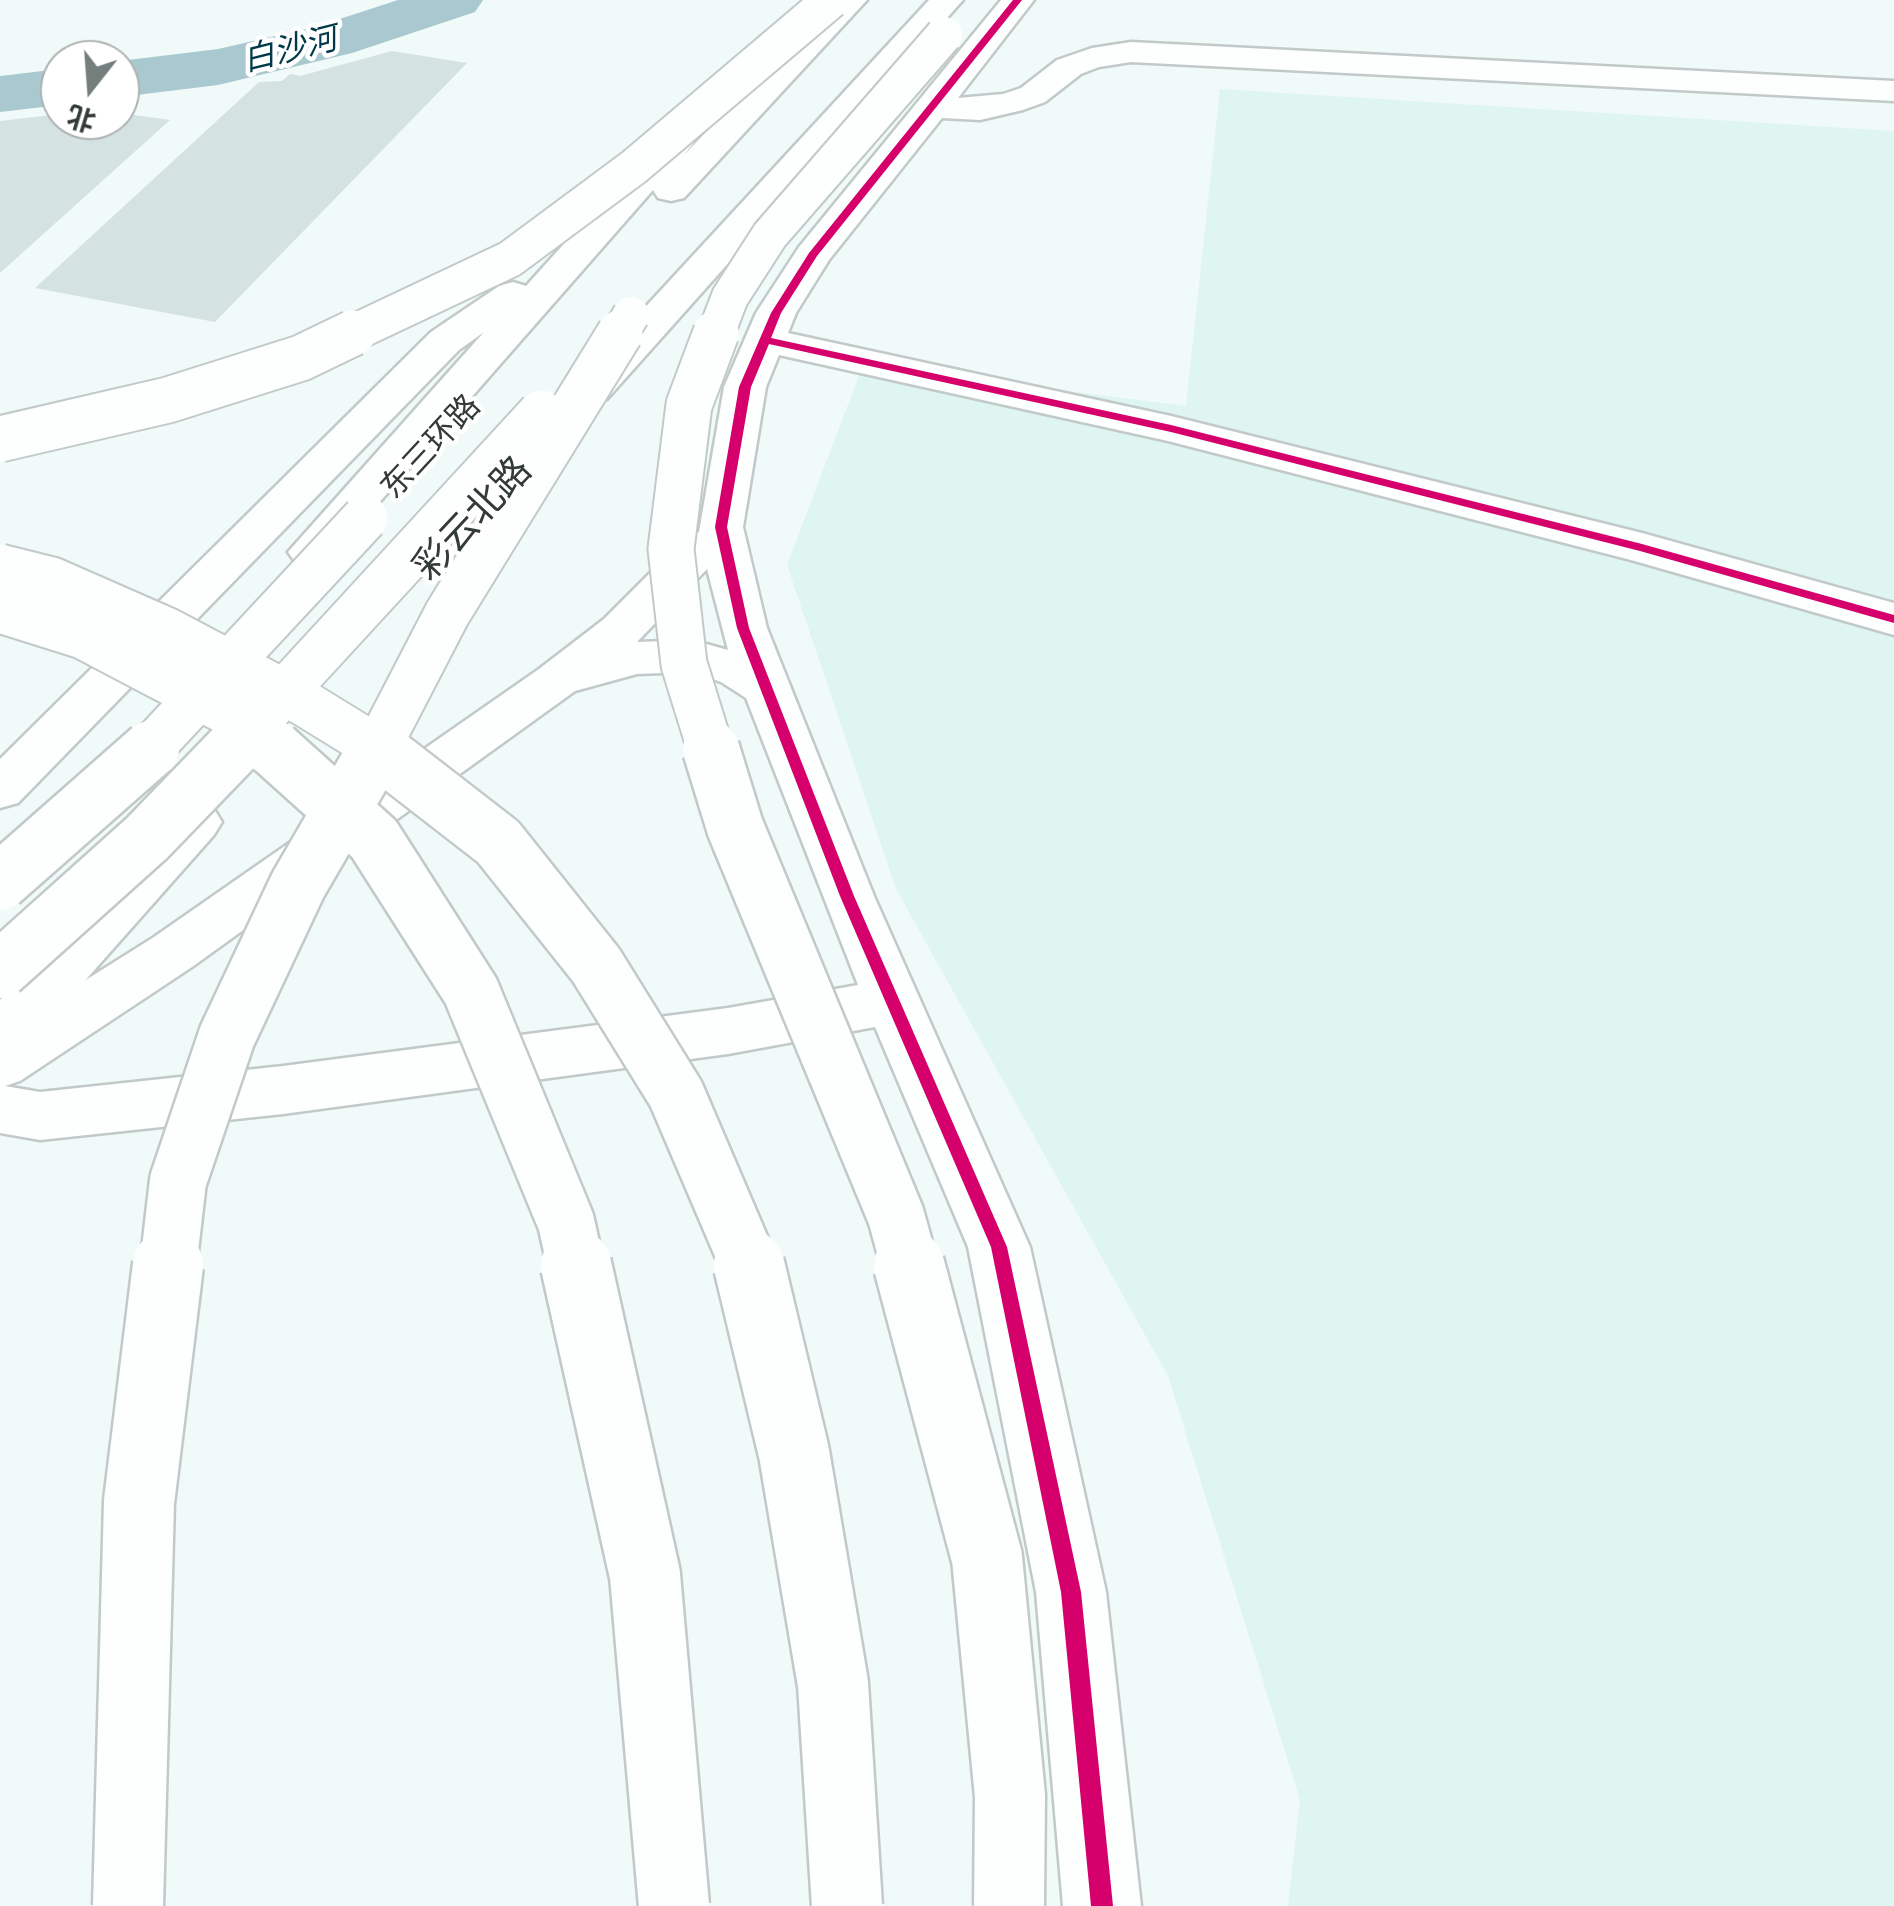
<!DOCTYPE html>
<meta charset="utf-8">
<style>
body{margin:0}
#map{position:relative;width:1894px;height:1906px;overflow:hidden;background:#f0faf8;font-family:"Alegreya Sans","Noto Sans SC",sans-serif}
canvas{display:block}
.north{position:absolute;left:40px;top:40px;width:100px;height:100px;box-sizing:border-box;background:#fff;border:2px solid #adb1b0;border-radius:50%;rotate:197deg;font-size:28px;font-weight:700;line-height:40px;text-align:center;color:#323b3a}
.north::after{content:'';display:block;margin:auto;width:35px;height:45px;background:#747e7c;clip-path:polygon(50% 0,100% 100%,50% 72%,0 100%)}
</style>
<div id="map">
<canvas width="1894" height="1906"></canvas>
<div class="north">北</div>
</div>
<script>
const g = document.querySelector('canvas').getContext('2d');
g.lineJoin = 'round';
function fillPath(path, color) { g.fillStyle = color; g.fill(path, 'evenodd'); }
const shape = rows => new Path2D(rows.map(r => 'M' + r).join(''));
function strokePath(path, color, width, dash) { g.strokeStyle = color; g.lineWidth = width; g.lineCap = dash ? 'butt' : 'round'; g.setLineDash(dash || []); g.stroke(path); }
function write(font, color, halo, rows, align = 'center') {
  g.font = font + ' "Alegreya Sans","Noto Sans SC",sans-serif'; g.lineWidth = 9; g.setLineDash([]); g.textBaseline = 'middle'; g.strokeStyle = halo; g.fillStyle = color; for (const [text, x, y, turn = 0] of rows) {
    g.save(); g.translate(x, y); g.rotate((+turn || 0) * Math.PI / 180); g.textAlign = isNaN(turn) ? turn : align; if (halo) g.strokeText(text, 0, 0); g.fillText(text, 0, 0); g.restore();
  }
}
fillPath(shape([
 [1220,89,1894,131,1894,1906,1288,1906,1300,1800,1168,1376,896,889,787,565,863,365,1186,406]
]), '#dff5f1');
fillPath(shape([
 [398,0,483,0,475,12,352,53,218,85,120,97,120,61,218,49,315,27,398,0],
 [60,69,60,105,0,112,0,76,60,69]
]), '#aac8d0');
fillPath(shape([
 [392,51,467,63,215,322,35,288,259,82,282,81,290,74,300,76],
 [120,113,170,120,0,273,0,121,60,114,60,120,120,120]
]), '#d5e2e2');
const minor = shape([
 [1001,0,1034,0,958,98,1003,94,1021,88,1057,60,1092,48,1131,42,1894,81,1894,101,1131,62,1099,67,1081,74,1045,102,1023,110,980,120,942,118,829,260,796,313,788,333,1171,416,1642,533,1894,603,1894,635,1631,560,1168,441,779,355,766,387,743,527,767,628,874,896,1030,1247,1106,1592,1141,1906,1063,1906,1036,1592,968,1247,875,1027,728,1054,283,1114,40,1140,0,1133,0,1034,154,937,539,669,604,619,688,535,699,532,724,387,756,313,799,247,1001,0],
 [707,569,728,650,692,640,637,642,707,569],
 [691,672,721,682,746,698,858,985,728,1008,283,1066,40,1092,5,1086,20,1081,192,967,575,691,637,674,691,672]
]);
const highway = shape([
 [833,0,867,0,684,198,671,201,658,198,653,190,327,562,311,567,295,562,288,552,484,332,459,350,18,803,0,808,0,759,431,332,499,286,513,282,526,286,670,126,683,123,696,126,701,134,683,156,833,0],
 [929,0,963,0,607,399,592,403,577,399,571,390,577,381,929,0],
 [196,803,214,809,222,822,214,835,20,1054,0,1061,0,1000,178,809,196,803]
]);
strokePath(minor, '#c1cac8', 5);
strokePath(highway, '#c1cac8', 5);
fillPath(minor, '#fdfefe');
fillPath(highway, '#fdfefe');
const highwayBridgeFar3 = shape([
 [347,336,510,259,634,167,831,0],
 [618,336,631,315],
 [715,336,730,297,770,235,944,35]
]);
const highwayBridgeFar2 = shape([
 [0,439,168,400,301,358,353,333],
 [0,567,52,580,166,630,304,703,382,751],
 [0,610,83,636,239,718,276,751],
 [148,751,365,518],
 [230,751,541,413],
 [376,751,447,614,620,333],
 [711,751,684,664,671,549,689,405,716,333]
]);
const highwayBridgeFar1 = shape([
 [274,749,374,839,471,991,566,1222,576,1267],
 [378,749,498,842,596,965,676,1094,750,1267],
 [711,749,735,827,896,1216,910,1267],
 [0,882,151,749],
 [0,970,147,838,233,749],
 [168,1267,178,1181,227,1036,298,885,377,749]
]);
const highwayBridge = shape([
 [576,1265,645,1575,674,1906],
 [749,1265,794,1453,833,1684,847,1906],
 [909,1265,987,1558,1010,1796,1009,1906],
 [128,1906,139,1502,168,1265]
]);
strokePath(highwayBridgeFar3, '#c1cac8', 40, []);
strokePath(highwayBridgeFar2, '#c1cac8', 49, []);
strokePath(highwayBridgeFar1, '#c1cac8', 61, []);
strokePath(highwayBridge, '#c1cac8', 75, []);
strokePath(highwayBridgeFar3, '#fdfefe', 36);
strokePath(highwayBridgeFar2, '#fdfefe', 45);
strokePath(highwayBridgeFar1, '#fdfefe', 56);
strokePath(highwayBridge, '#fdfefe', 70);
fillPath(shape([
 [1013,0,1022,0,817,256,781,313,771,338,1171,425,1642,544,1894,615,1894,623,1640,551,1171,432,769,344,751,387,727,527,749,628,854,896,1007,1247,1081,1592,1113,1906,1091,1906,1061,1592,991,1247,840,896,737,628,715,527,739,387,771,313,809,253,1013,0]
]), '#d6006c');
write('italic 32px', '#003a49', '#fff', [
 ["白沙河",290,50,-14]
]);
write('32px', '#323b3a', '#fff', [
 ["东三环路",431,447,-47]
]);
write('38px', '#323b3a', '#fff', [
 ["彩云北路",473,519,-47]
]);
</script>
